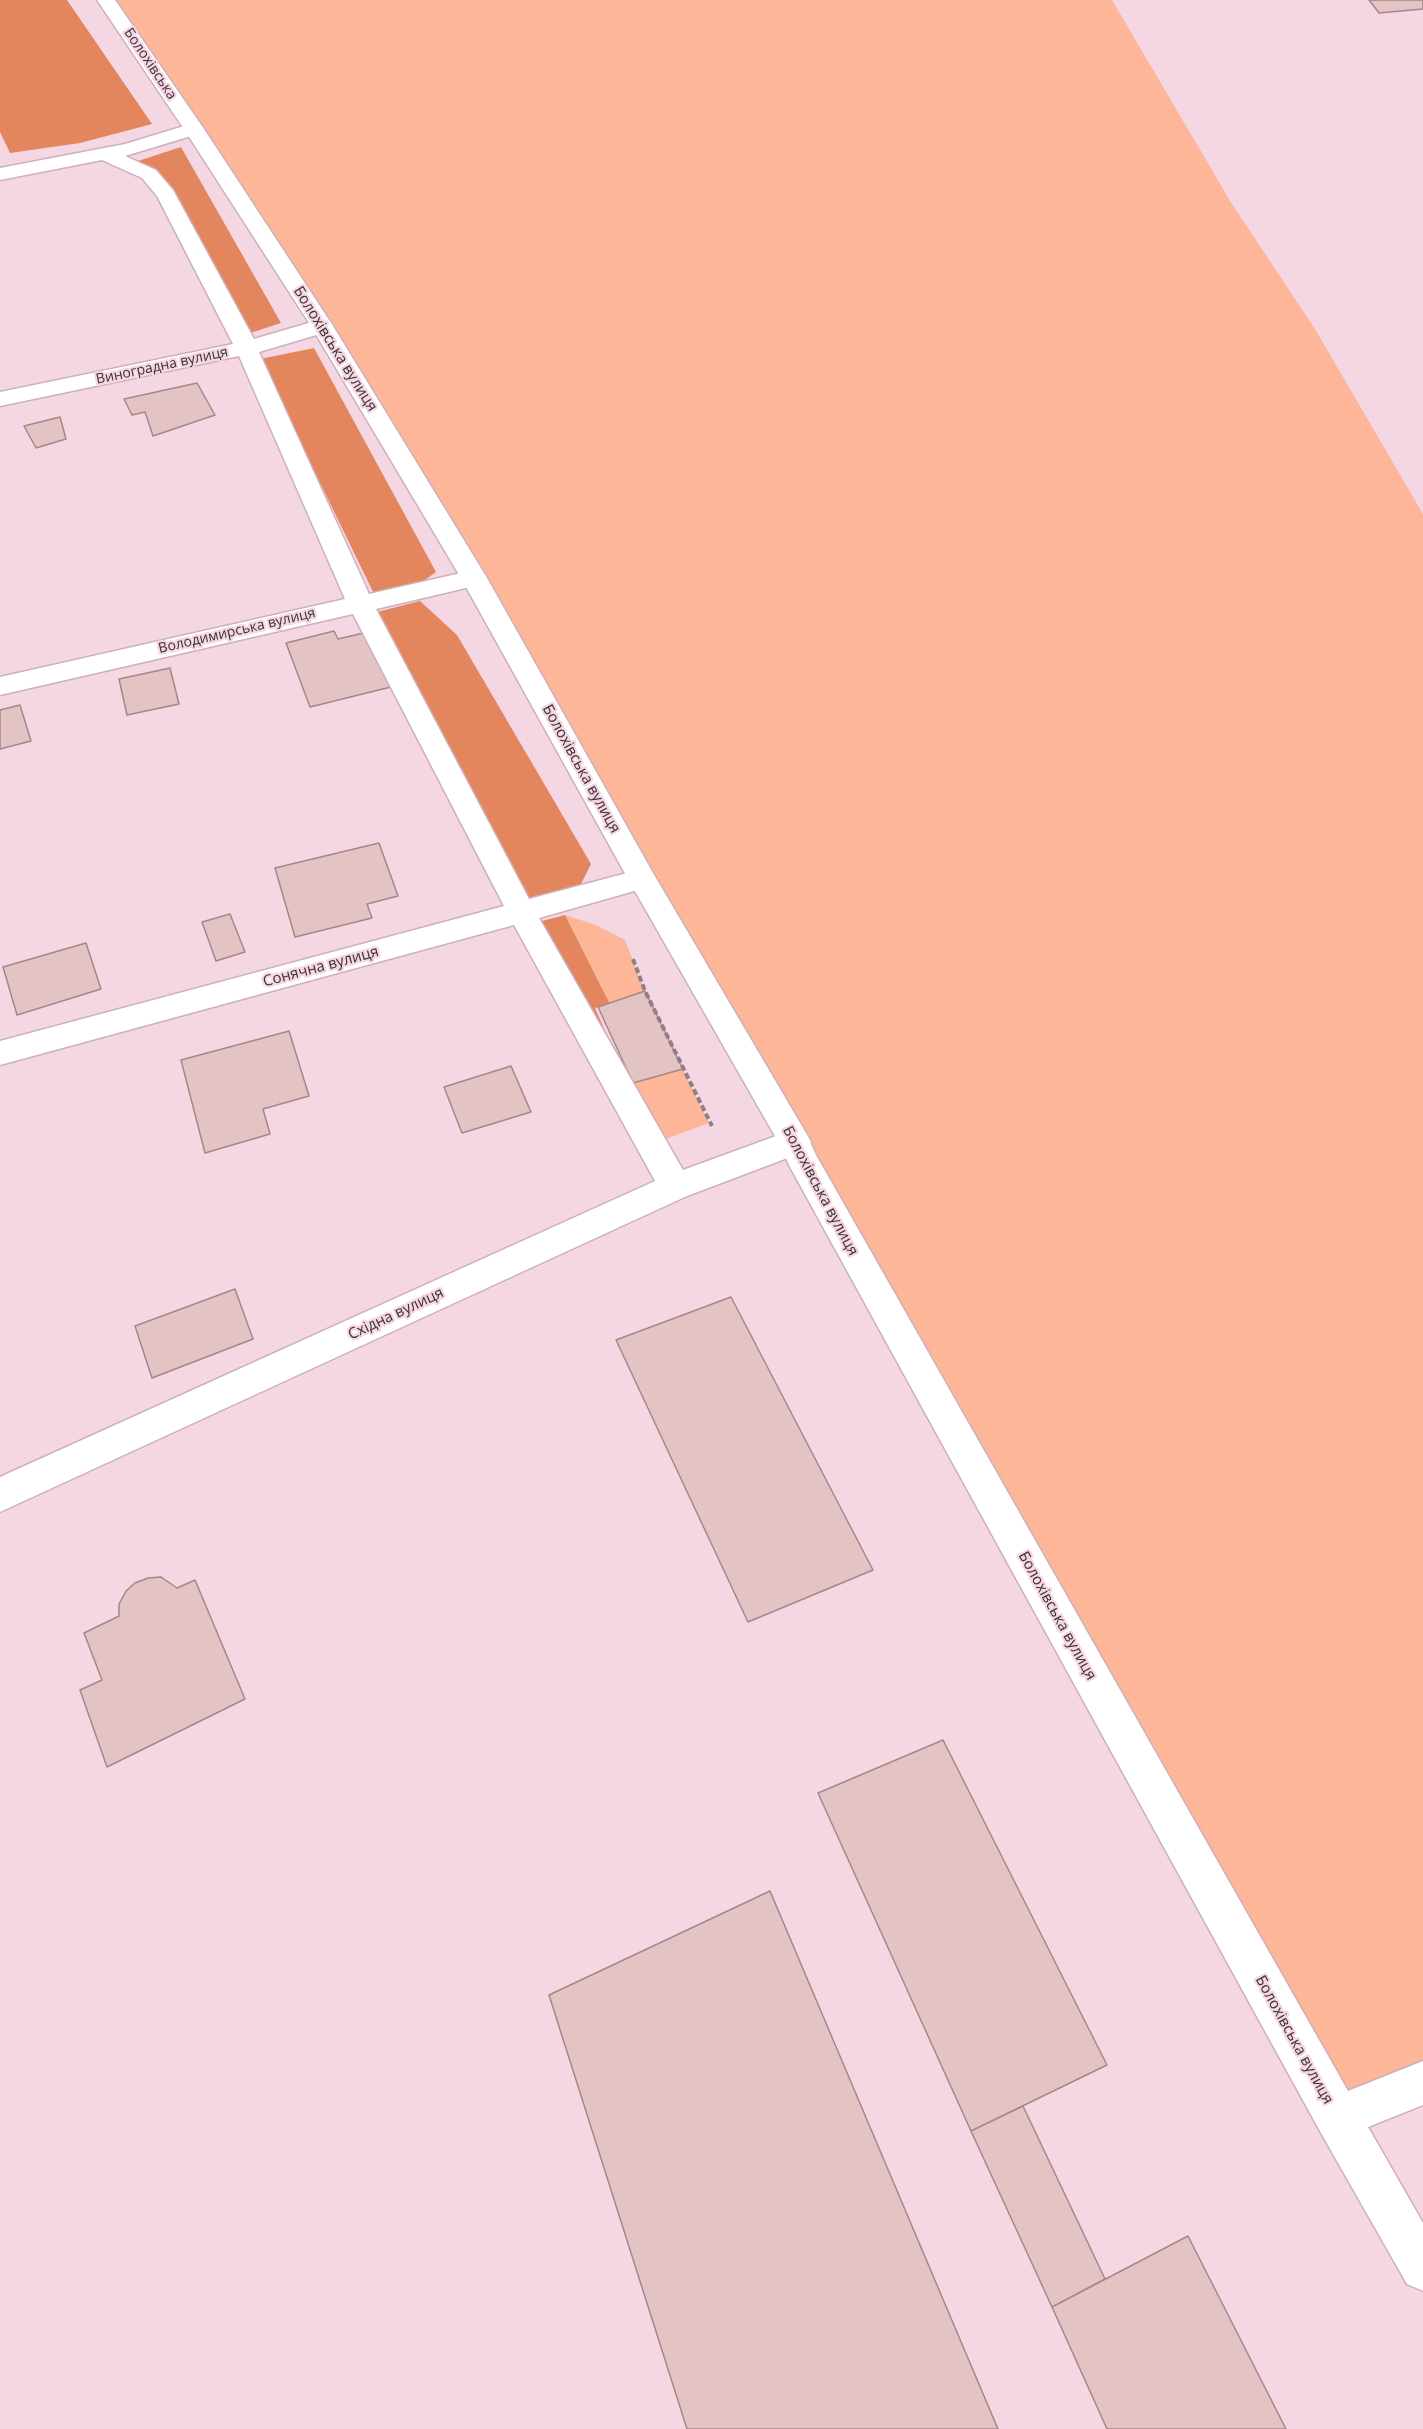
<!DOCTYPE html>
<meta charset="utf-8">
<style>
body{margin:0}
canvas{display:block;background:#f5d7e4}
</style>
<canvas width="1423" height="2429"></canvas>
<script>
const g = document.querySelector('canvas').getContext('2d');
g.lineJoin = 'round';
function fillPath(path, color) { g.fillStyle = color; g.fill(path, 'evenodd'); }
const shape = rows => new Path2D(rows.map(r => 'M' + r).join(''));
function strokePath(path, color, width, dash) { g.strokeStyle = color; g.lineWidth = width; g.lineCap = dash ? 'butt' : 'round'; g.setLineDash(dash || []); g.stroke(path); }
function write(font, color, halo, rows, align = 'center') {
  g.font = font + ' "Open Sans",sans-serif'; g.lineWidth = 4.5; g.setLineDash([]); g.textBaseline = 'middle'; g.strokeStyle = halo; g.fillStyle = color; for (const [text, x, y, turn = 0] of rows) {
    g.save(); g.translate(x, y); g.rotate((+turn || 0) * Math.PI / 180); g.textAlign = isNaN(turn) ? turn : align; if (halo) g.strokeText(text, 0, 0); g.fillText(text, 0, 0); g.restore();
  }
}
fillPath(shape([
 [106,0,1112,0,1232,204,1315,329,1423,514,1423,2083,1337,2117,474,578],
 [565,915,596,925,625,940,645,991,610,1004],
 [683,1069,709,1123,652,1144,633,1083]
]), '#fdb698');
fillPath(shape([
 [0,0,67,0,152,124,80,143,10,153,0,132],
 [181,147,281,323,241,336,194,245,135,162],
 [314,348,436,572,418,585,376,598,260,359],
 [420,601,457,635,591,864,577,892,527,904,377,612],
 [565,915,610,1004,595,1008,629,1085,538,922]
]), '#e3865d');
const building = shape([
 [1369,0,1423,0,1423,9,1379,13,1369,0],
 [197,383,215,415,153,436,145,412,132,415,124,399,197,383],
 [60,417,66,439,36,448,24,426,60,417],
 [334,631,338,639,372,631,395,686,310,707,286,643,334,631],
 [170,668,179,704,127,715,119,679,170,668],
 [20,705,31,741,0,749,0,710,20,705],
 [379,843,398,896,367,904,372,918,295,937,275,868,379,843],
 [230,914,245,952,216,961,202,922,230,914],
 [86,943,101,989,17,1015,3,967,86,943],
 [645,991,683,1069,633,1083,598,1007,645,991],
 [289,1031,309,1096,263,1109,270,1134,205,1153,181,1060,289,1031],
 [511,1066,531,1112,462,1133,444,1087,511,1066],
 [235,1289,253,1339,152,1378,135,1326,235,1289],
 [731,1297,873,1570,748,1622,616,1340,731,1297],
 [161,1577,177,1588,195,1580,245,1699,107,1767,80,1690,102,1680,84,1633,119,1616,119,1604,126,1591,135,1583,148,1578,161,1577],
 [943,1740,1107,2065,971,2131,818,1793,943,1740],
 [770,1891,998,2429,687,2429,549,1995,770,1891],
 [1023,2106,1105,2279,1052,2307,971,2131,1023,2106],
 [1188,2236,1286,2429,1107,2429,1052,2307,1188,2236]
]);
fillPath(building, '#e3c3c3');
strokePath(building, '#a58787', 1.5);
const lane = shape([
 [194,123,201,125,204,129,201,133,125,156,156,170,173,190,254,339,322,319,330,321,333,326,330,331,259,352,369,594,474,570,483,572,487,578,483,584,376,609,529,899,642,869,652,872,656,879,652,886,539,918,683,1170,795,1129,806,1133,811,1142,806,1151,687,1196,0,1512,0,1477,655,1181,514,925,0,1065,0,1041,504,906,353,614,0,695,0,677,345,599,239,356,0,406,0,392,233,344,157,196,142,178,102,160,0,180,0,168,125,144,194,123]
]);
const street = shape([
 [97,0,115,0,204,129,333,326,487,578,653,873,806,1133,816,1155,1348,2091,1423,2061,1423,2105,1368,2127,1423,2223,1423,2291,1407,2284,1321,2133,790,1167,780,1145,628,879,461,578,311,326,184,129,97,0]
]);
strokePath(lane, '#ccb0bc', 3);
strokePath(street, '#ccb0bc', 3);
strokePath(shape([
 [633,959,645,991,712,1126]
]), '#927e86', 4, [6, 3]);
fillPath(lane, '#fff');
fillPath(street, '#fff');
write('14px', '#3c3136', '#f5d7e4', [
 ["Болохівська",150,64,56],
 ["Виноградна вулиця",162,366,-12],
 ["Володимирська вулиця",237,631,-13]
]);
write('15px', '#3c3136', '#f5d7e4', [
 ["Болохівська вулиця",335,349,58],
 ["Болохівська вулиця",581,769,61],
 ["Сонячна вулиця",321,967,-15],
 ["Болохівська вулиця",820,1191,62],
 ["Східна вулиця",396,1314,-25],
 ["Болохівська вулиця",1057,1616,61],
 ["Болохівська вулиця",1294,2040,61]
]);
</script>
